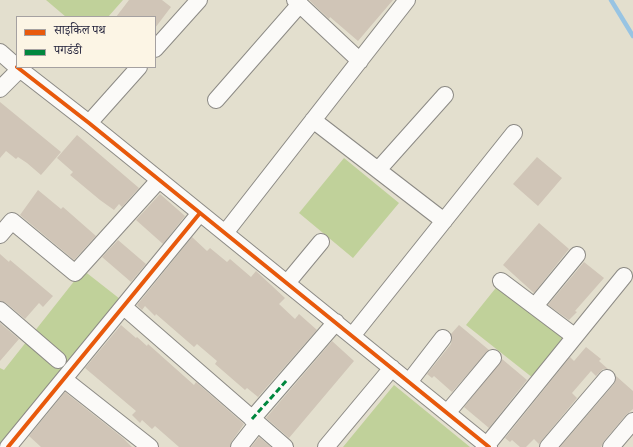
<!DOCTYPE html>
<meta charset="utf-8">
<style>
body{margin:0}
#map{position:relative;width:633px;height:447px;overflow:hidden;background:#e3dfce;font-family:"IM FELL English","Noto Serif Devanagari",serif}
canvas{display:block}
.legend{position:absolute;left:16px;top:16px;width:140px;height:52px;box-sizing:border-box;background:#fcf5e5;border:1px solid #a5a1a1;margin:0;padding:5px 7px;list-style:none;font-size:12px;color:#22223b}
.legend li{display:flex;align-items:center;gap:8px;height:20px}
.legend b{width:20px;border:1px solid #a5a1a1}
</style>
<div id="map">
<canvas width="633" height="447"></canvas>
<ul class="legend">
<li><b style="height:5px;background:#e8590c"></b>साइकिल पथ</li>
<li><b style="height:5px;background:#00873e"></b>पगडंडी</li>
</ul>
</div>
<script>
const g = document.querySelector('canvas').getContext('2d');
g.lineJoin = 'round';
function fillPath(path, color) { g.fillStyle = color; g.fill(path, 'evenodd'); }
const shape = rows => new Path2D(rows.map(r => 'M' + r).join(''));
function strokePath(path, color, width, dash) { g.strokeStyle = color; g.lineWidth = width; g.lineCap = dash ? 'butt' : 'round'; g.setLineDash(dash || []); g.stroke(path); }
fillPath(shape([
 [46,0,123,0,108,17,66,17],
 [344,158,399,203,353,258,299,213],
 [83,270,120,299,5,447,0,447,0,368,4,370],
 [499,284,566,338,533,378,466,325],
 [394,385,470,447,343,447]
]), '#c0d19a');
strokePath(shape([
 [611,0,633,36]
]), '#98c4e3', 4.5);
fillPath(shape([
 [129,0,162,0,171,7,155,28,155,17,116,17],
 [309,0,393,0,358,41,330,17,329,19],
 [0,102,61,152,41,175,27,163,18,157,16,159,6,151,0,158],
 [77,135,139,188,122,207,119,204,114,210,100,200,70,175,73,172,57,158],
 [537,157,562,178,538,206,513,184],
 [38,190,61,209,63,207,96,236,74,260,20,215],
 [160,194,185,216,163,244,136,220],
 [539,223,569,249,534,293,503,265],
 [192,237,207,251,210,248,227,262,230,259,251,277,256,271,285,298,279,304,295,319,299,314,317,330,258,397,247,388,245,390,215,364,217,361,197,344,194,347,156,314,155,316,145,306,142,310,137,305],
 [118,240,146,264,131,282,102,257],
 [0,254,9,262,10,260,53,296,43,307,39,303,25,319,6,303,0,301],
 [584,262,604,278,575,311,577,312,569,320,548,305],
 [0,323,19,339,0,361],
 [121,325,136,338,137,337,147,346,148,344,194,385,196,382,244,424,232,441,230,447,179,447,155,426,152,429,142,420,140,423,132,415,136,411,85,368],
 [459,325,489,350,452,392,434,376,432,378,427,374,451,344,452,339,451,334],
 [332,341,354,361,289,438,266,418],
 [586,347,601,359,599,361,608,369,603,369,596,376,591,371,572,393,577,398,539,444,534,439,526,447,520,447,512,440,510,442,505,438,570,357,574,361],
 [502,359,527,380,489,428,464,407],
 [616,376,633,391,633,409,626,415,604,441,601,447,560,447,614,384],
 [65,392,123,438,132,447,41,447,29,436],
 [259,437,271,447,251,447]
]), '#d0c5b7');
const minor = shape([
 [295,0,360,61],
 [155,49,199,0],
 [0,52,17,67],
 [17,67,89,123,489,447],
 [0,89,22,67],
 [216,100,300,4],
 [313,120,444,221],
 [89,123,139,67],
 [378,170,445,95],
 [225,233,407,0],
 [0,235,12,221,75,273,159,180],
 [501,281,574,336],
 [287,283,321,242],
 [535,306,577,255],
 [124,307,285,447],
 [0,310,58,360],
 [352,336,514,133],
 [65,380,150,447],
 [409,382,443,338],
 [447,413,493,358],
 [252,419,336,322],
 [487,445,624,276],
 [8,447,200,213],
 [239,447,257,424],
 [326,447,392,368],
 [548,447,607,378],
 [611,447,633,421]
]);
strokePath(minor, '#8c8a85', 18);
strokePath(minor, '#fbfaf8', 16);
strokePath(shape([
 [252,419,287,380]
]), '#00873e', 3, [6, 3]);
strokePath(shape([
 [17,67,89,123,489,447],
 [8,447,200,213]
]), '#e8590c', 4);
</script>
